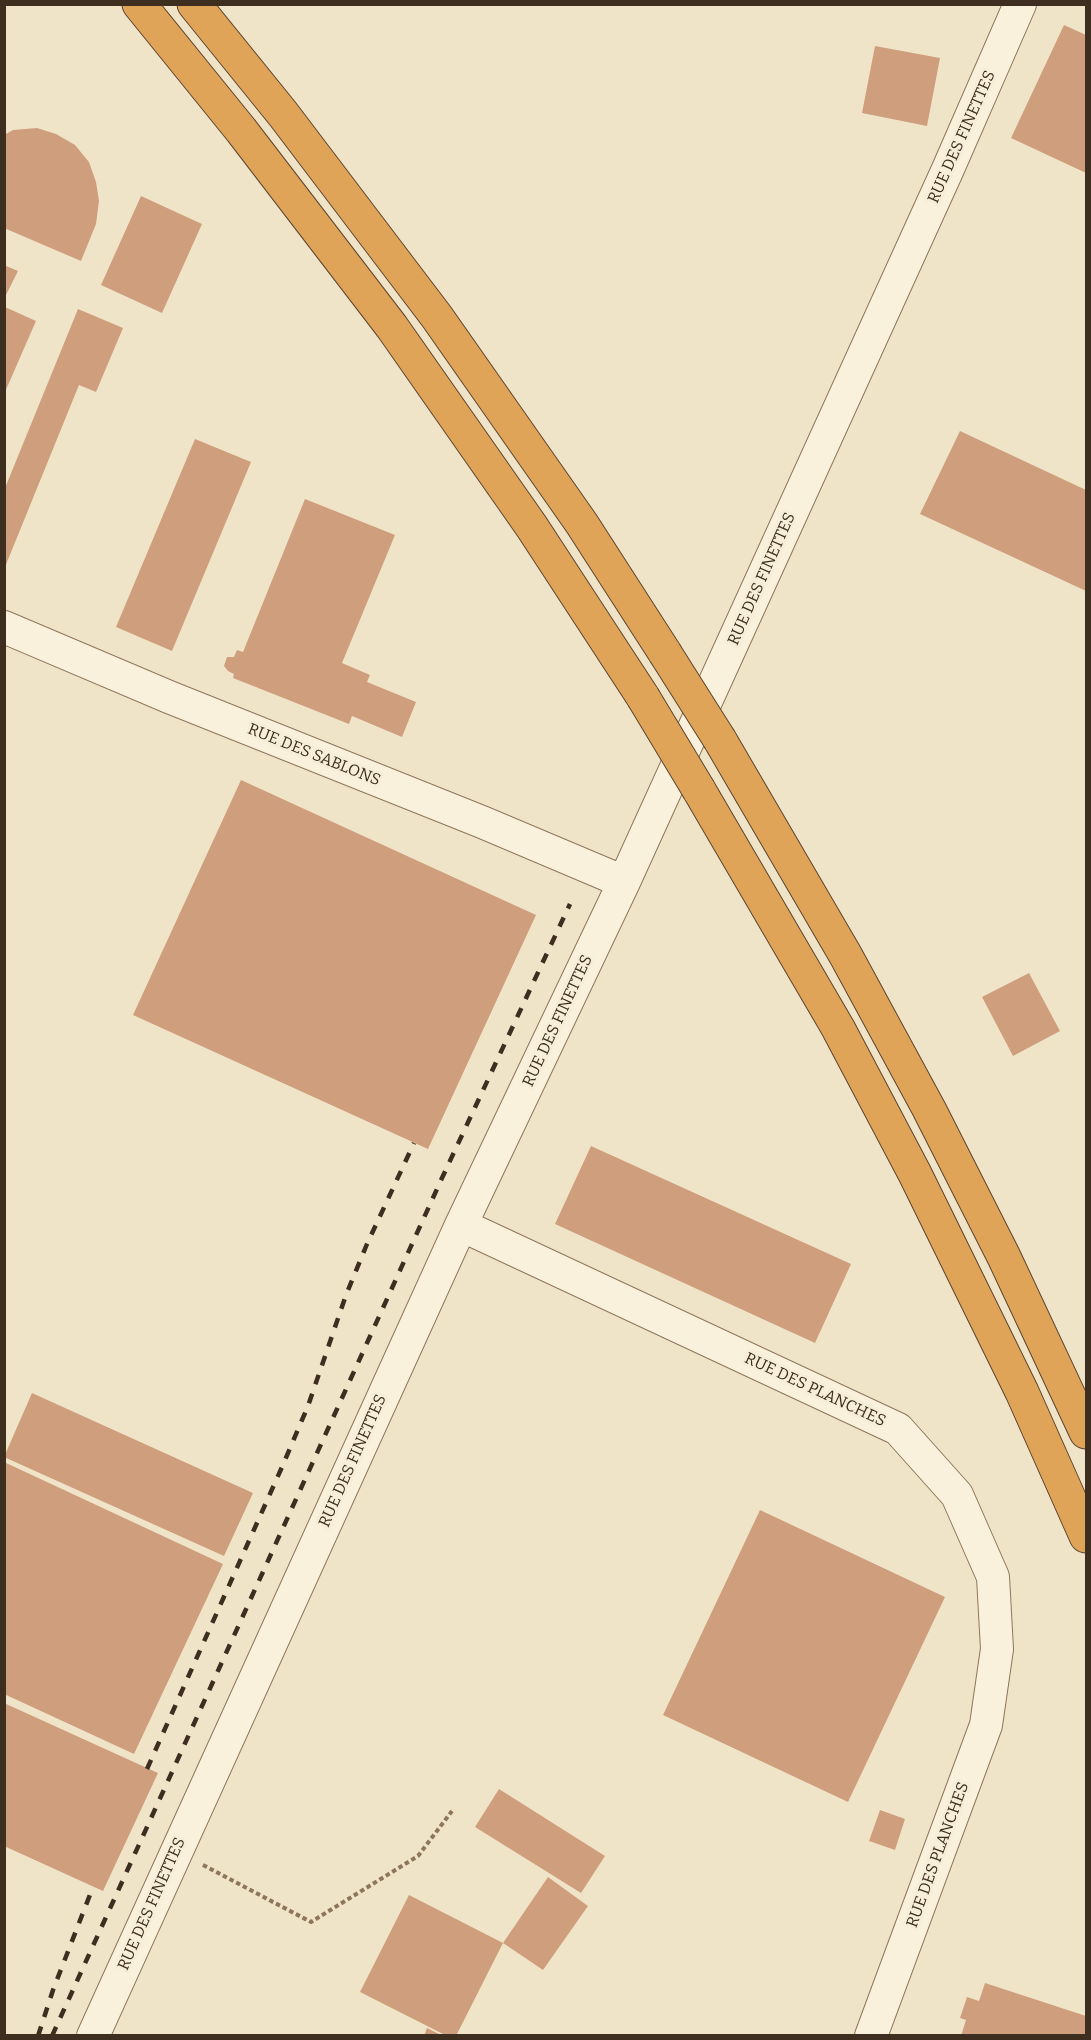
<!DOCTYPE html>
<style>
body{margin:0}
#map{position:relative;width:1091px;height:2040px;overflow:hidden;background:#f0e4c8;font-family:Bitter,serif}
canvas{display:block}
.frame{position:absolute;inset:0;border:6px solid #3d2e20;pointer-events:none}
</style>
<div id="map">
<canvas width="1091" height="2040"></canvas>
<div class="frame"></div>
</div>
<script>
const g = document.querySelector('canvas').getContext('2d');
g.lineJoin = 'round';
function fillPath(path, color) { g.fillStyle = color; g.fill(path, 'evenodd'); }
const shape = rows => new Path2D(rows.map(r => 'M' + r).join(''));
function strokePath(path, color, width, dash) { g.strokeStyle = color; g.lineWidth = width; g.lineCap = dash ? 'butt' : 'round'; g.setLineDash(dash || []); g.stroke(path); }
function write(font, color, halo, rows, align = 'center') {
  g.font = font + ' Bitter,serif'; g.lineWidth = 6; g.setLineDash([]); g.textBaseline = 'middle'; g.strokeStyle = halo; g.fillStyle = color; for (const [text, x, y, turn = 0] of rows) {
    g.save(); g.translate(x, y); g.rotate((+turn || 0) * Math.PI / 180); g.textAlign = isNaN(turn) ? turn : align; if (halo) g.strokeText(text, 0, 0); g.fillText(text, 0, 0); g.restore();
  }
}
fillPath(shape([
 [1064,25,1086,35,1086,173,1011,138],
 [875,46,940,58,927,126,862,113],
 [37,128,56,134,75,145,89,162,96,182,99,201,96,224,81,261,4,228,4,135,13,130],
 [141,196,202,224,162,313,101,285],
 [4,265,18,271,4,299],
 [5,307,36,321,5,392],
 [78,309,123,328,96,392,79,385,5,567,5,488],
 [960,431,1086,490,1086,591,920,514],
 [195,439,251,462,172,651,116,627],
 [305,499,395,535,342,663,370,675,367,682,416,702,402,737,352,716,349,724,233,678,234,674,228,671,224,666,227,657,234,657,237,650,243,652],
 [241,780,536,915,428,1149,133,1015],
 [1029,973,1060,1031,1013,1056,982,997],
 [591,1146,851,1264,815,1343,555,1224],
 [32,1393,253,1493,224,1556,4,1457],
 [4,1462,223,1564,134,1754,4,1694],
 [760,1510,945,1597,848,1802,663,1715],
 [4,1703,158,1773,103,1891,4,1846],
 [499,1789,605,1856,581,1893,475,1827],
 [880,1810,905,1819,895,1850,869,1841],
 [548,1877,588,1906,543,1970,503,1943],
 [409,1895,503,1943,456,2036,447,2036,360,1992],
 [985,1983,1086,2016,1086,2036,961,2036,966,2020,960,2018,967,1997,979,2001],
 [427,2028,443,2036,424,2036]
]), '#cf9f7d');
const minor = shape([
 [4,627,169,697,482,822,624,882],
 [461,1225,898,1429,957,1495,993,1577,997,1649,986,1725,871,2036],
 [93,2036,461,1225,624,882,948,169,1020,4]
]);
const highway = shape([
 [139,4,241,130,392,327,532,527,643,697],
 [194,4,283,114,437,317,582,524,665,653],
 [720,740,846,956,929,1109,1004,1257,1086,1432],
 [699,790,838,1028,915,1174,1022,1392,1086,1536]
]);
strokePath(minor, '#8d765c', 34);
strokePath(highway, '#5b4430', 35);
strokePath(shape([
 [203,1865,311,1922,418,1856,452,1811]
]), '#8d765c', 4, [4.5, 3]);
strokePath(minor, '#faf1dc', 32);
strokePath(highway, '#e0a458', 33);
strokePath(shape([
 [147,1769,282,1467,308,1406,346,1295,367,1244,414,1143],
 [38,2036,53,1990,93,1887],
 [52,2036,442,1178,570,904]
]), '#3d2e20', 4.5, [10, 10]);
const highwayBridge = shape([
 [665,653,720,740],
 [643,697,699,790]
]);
strokePath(highwayBridge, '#5b4430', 35, []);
strokePath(highwayBridge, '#e0a458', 33);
write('16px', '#3d2e20', '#f7eed8', [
 ["RUE DES FINETTES",962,137,-66],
 ["RUE DES FINETTES",762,579,-66],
 ["RUE DES SABLONS",314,755,22],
 ["RUE DES FINETTES",558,1021,-65],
 ["RUE DES PLANCHES",815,1390,25],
 ["RUE DES FINETTES",353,1461,-66],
 ["RUE DES PLANCHES",938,1855,-70],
 ["RUE DES FINETTES",152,1904,-66]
]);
</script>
